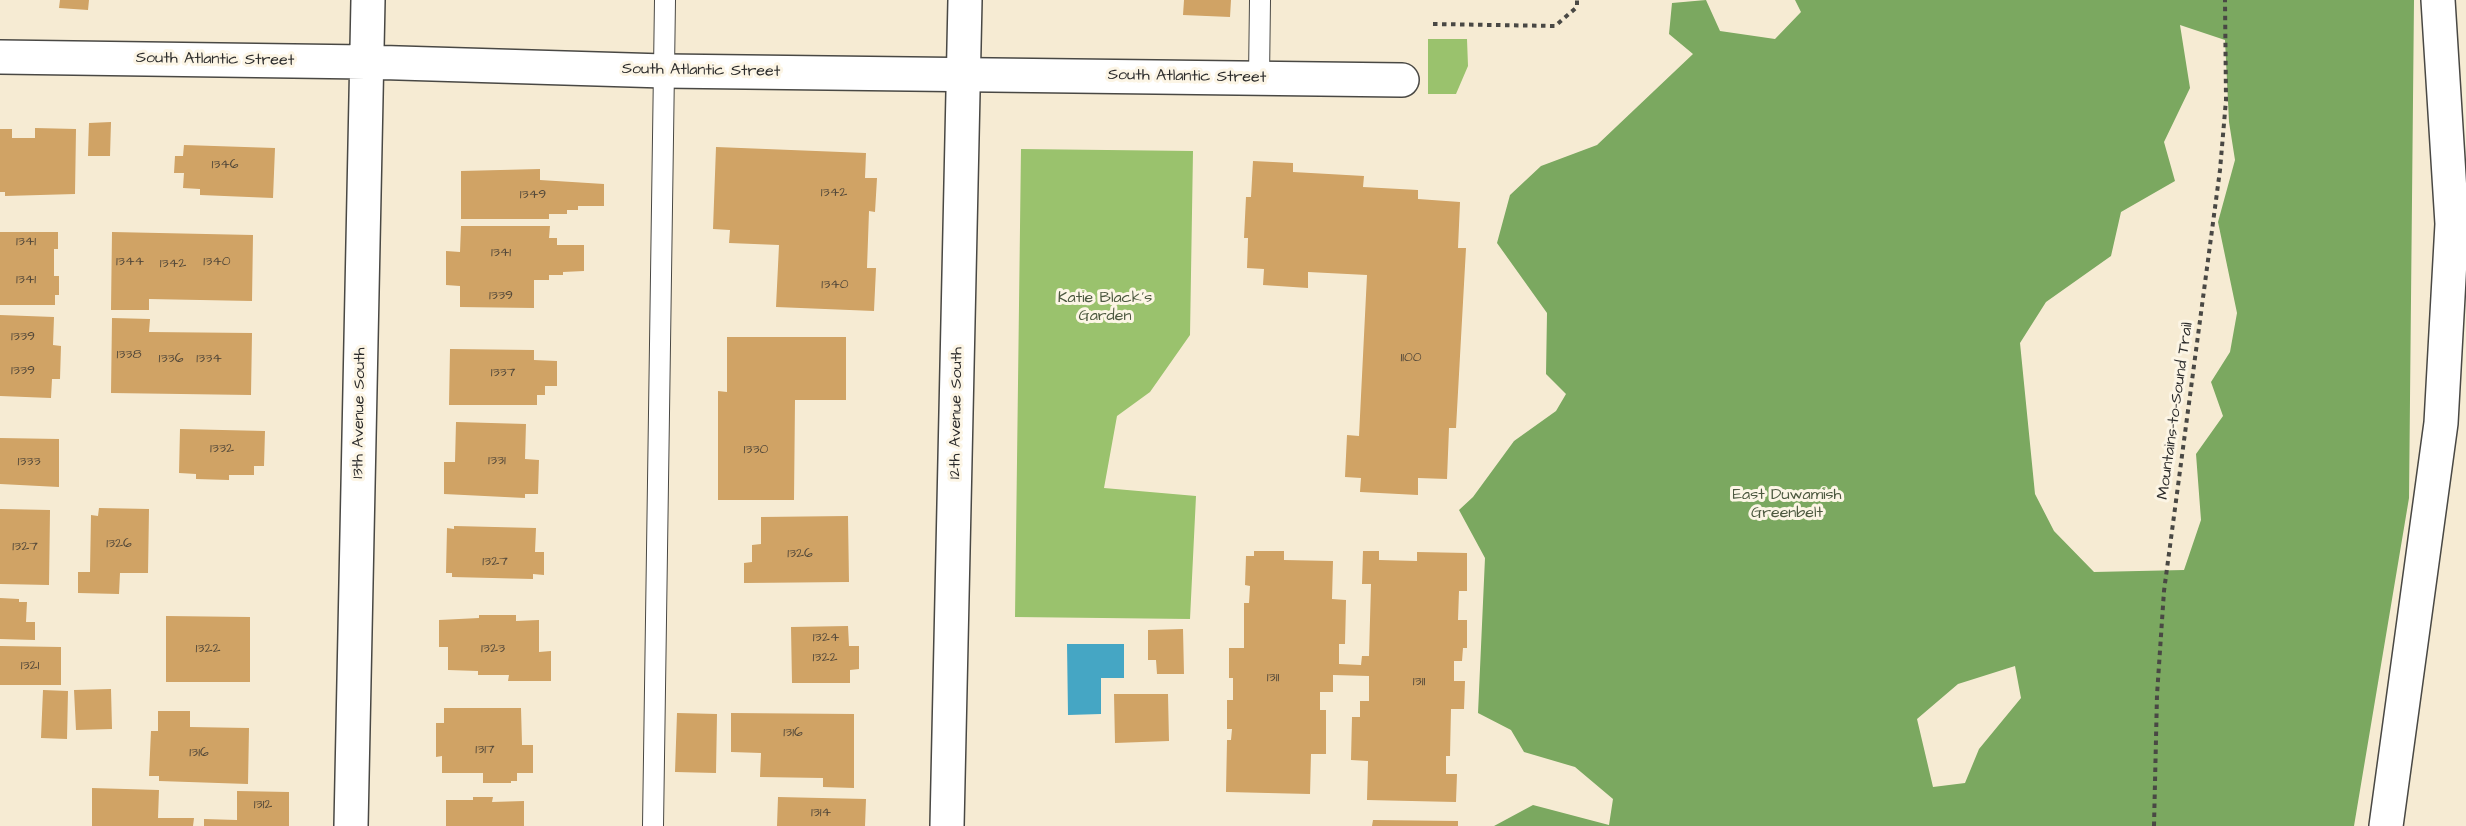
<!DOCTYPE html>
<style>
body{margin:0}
canvas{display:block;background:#f6ebd3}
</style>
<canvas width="2466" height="826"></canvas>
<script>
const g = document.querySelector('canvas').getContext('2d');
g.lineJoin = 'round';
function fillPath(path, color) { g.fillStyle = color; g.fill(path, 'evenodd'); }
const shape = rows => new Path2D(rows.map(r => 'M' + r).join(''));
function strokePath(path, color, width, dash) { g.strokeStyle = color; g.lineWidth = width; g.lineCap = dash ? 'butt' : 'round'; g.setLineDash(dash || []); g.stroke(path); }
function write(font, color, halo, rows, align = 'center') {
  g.font = font + ' "Architects Daughter",sans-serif'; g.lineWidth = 6; g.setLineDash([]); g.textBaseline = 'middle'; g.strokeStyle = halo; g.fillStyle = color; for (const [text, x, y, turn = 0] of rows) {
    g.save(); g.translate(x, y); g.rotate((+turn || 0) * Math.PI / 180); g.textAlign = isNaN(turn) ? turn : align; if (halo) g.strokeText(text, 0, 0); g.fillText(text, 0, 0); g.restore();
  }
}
fillPath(shape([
 [1428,39,1467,39,1468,66,1456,94,1428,94],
 [1021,149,1193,151,1190,335,1150,392,1117,416,1104,488,1196,496,1190,619,1015,617]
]), '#9ac26d');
fillPath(shape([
 [1706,0,1720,31,1775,39,1801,12,1795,0,2414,0,2409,498,2354,826,1494,826,1533,805,1609,825,1613,799,1575,767,1524,752,1511,730,1478,713,1485,558,1459,510,1473,497,1514,441,1556,411,1566,394,1546,374,1547,313,1497,243,1510,195,1541,166,1597,145,1693,54,1669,34,1672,3],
 [2180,25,2225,40,2229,122,2235,160,2218,222,2237,313,2230,352,2211,382,2223,416,2196,454,2201,520,2184,570,2094,572,2054,531,2035,494,2020,343,2046,302,2111,256,2121,212,2175,181,2164,142,2190,88],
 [2015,666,2021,698,1979,749,1965,783,1933,787,1917,719,1958,684]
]), '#7ba860');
fillPath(shape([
 [1067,644,1124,644,1124,678,1101,678,1101,714,1068,715]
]), '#45a6c4');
fillPath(shape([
 [60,0,89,0,88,10,59,8],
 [1184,0,1231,0,1230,17,1183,15],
 [111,122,110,156,88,156,89,123],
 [35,128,76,129,75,194,5,196,5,192,0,192,0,129,12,129,12,138,35,138],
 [184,145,275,148,273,198,200,195,200,189,183,188,184,173,174,173,175,156,183,156],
 [716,147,866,153,865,178,877,178,875,212,869,211,867,268,876,268,874,311,776,307,779,245,729,243,730,230,713,229],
 [1253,161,1293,163,1293,172,1364,176,1363,187,1418,190,1418,199,1460,202,1458,248,1466,248,1456,428,1449,428,1447,479,1418,478,1418,495,1360,492,1361,478,1345,477,1347,435,1359,436,1367,275,1308,272,1308,288,1263,285,1264,269,1247,268,1248,238,1244,238,1246,197,1251,197],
 [540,169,540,180,604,184,604,206,578,206,578,210,567,210,567,214,549,214,549,219,461,219,461,171],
 [461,226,550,226,549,238,557,238,557,245,584,245,584,271,563,272,563,275,549,275,549,280,534,280,534,308,460,307,460,286,446,285,446,251,460,252],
 [0,232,58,232,58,249,54,249,54,276,59,276,59,295,55,295,55,305,0,305],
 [112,232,253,235,252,301,149,299,149,310,111,310],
 [0,315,54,317,53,345,61,346,60,379,52,379,51,398,0,396],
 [112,318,150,319,149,332,252,333,251,395,111,393],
 [727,337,846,337,846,400,795,400,794,500,718,500,718,391,727,392],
 [450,349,534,350,534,360,557,361,557,386,545,386,545,395,537,395,537,405,449,405],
 [456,422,526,424,525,459,539,460,538,494,525,494,525,498,444,494,444,462,455,462],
 [180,429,265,431,264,466,254,466,254,475,229,475,229,480,196,479,196,474,179,473],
 [0,438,59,439,59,487,0,484],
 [99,508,149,509,148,573,120,573,119,594,78,593,78,572,90,572,91,515,98,516],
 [0,509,50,510,49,585,0,584],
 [848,516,849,582,744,583,744,563,752,562,752,545,761,544,761,517],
 [454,526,536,528,535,552,544,552,544,575,533,574,533,579,452,577,452,573,446,573,447,528,454,529],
 [1254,551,1284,551,1284,560,1333,561,1332,599,1346,600,1345,644,1339,644,1339,664,1361,665,1362,656,1369,656,1371,584,1362,584,1363,551,1379,551,1379,560,1417,561,1417,552,1467,553,1467,591,1459,591,1458,620,1467,620,1467,648,1463,648,1462,661,1454,661,1454,681,1465,681,1464,709,1451,709,1450,756,1446,756,1446,774,1457,774,1456,802,1367,800,1368,761,1351,760,1352,717,1360,717,1360,701,1369,701,1369,676,1333,675,1333,692,1320,692,1320,710,1326,710,1326,754,1311,754,1310,794,1226,792,1227,740,1231,740,1232,729,1227,729,1227,700,1233,700,1233,678,1229,678,1229,648,1244,648,1244,603,1249,603,1250,586,1245,585,1246,556,1254,556],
 [0,598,19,599,19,602,27,602,26,622,35,622,35,640,0,639],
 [479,615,516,615,516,621,539,620,539,652,551,651,551,681,508,681,509,675,478,675,478,671,448,670,448,647,439,647,439,620,479,618],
 [166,616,250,617,250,682,166,682],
 [848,626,849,646,859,646,859,669,850,670,850,683,792,683,791,627],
 [1183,629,1184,674,1157,674,1156,660,1148,660,1148,630],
 [0,646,61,647,61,685,0,685],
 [111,689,112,729,76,730,74,690],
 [43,690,68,691,67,739,41,738],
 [1114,694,1168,694,1169,741,1115,743],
 [444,708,521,708,522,745,533,745,533,773,517,773,517,781,511,781,511,783,483,783,483,773,442,773,442,756,436,757,436,723,444,723],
 [158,711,190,711,190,727,249,728,248,784,159,781,159,776,149,776,151,731,158,731],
 [677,713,717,714,716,773,675,772],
 [731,713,854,714,854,788,823,787,823,778,760,777,761,753,731,752],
 [92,788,159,790,158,818,194,818,193,826,92,826],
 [237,791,289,792,289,826,204,826,204,819,237,820],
 [473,797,493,797,492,802,524,801,524,826,446,826,446,800,473,800],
 [778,797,866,799,865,826,777,826],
 [1373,820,1458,821,1458,826,1372,826]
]), '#d0a365');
const lane = shape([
 [1259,78,1260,0],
 [653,826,665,0]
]);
const street = shape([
 [0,57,366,62,664,71,1402,80],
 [351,826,368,0]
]);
const secondary = shape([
 [947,826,965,0]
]);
const highway = shape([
 [2386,826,2441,423,2452,224,2438,0]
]);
strokePath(lane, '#494844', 22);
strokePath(street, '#494844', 36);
strokePath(secondary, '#494844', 36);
strokePath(highway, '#494844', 36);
strokePath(shape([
 [1433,24,1555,26,1577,7,1577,0],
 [2154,826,2157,695,2164,591,2220,170,2226,100,2225,0]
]), '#494844', 4, [4.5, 4.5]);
strokePath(lane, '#fff', 20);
strokePath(street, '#fff', 33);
strokePath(secondary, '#fff', 33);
strokePath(highway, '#fff', 33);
write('14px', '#54493a', null, [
 ["1346",225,165],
 ["1342",834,193],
 ["1349",533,195],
 ["1341",26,242],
 ["1341",501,253],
 ["1344",130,262],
 ["1340",217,262],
 ["1342",173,264],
 ["1341",26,280],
 ["1340",835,285],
 ["1339",501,296],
 ["1339",23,337],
 ["1338",129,355],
 ["1100",1411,358],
 ["1336",171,359],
 ["1334",209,359],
 ["1339",23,371],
 ["1337",503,373],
 ["1332",222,449],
 ["1330",756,450],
 ["1331",497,461],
 ["1333",29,462],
 ["1326",119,544],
 ["1327",25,547],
 ["1326",800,554],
 ["1327",495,562],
 ["1324",826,638],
 ["1322",208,649],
 ["1323",493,649],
 ["1322",825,658],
 ["1321",30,666],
 ["1311",1273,678],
 ["1311",1419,682],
 ["1316",793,733],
 ["1317",485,750],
 ["1316",199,753],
 ["1312",263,805],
 ["1314",821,813]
]);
write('16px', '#2b2b2b', '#fcf5e5', [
 ["South Atlantic Street",215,60,1],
 ["South Atlantic Street",701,71,1],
 ["South Atlantic Street",1187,77,1],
 ["Mountains-to-Sound Trail",2176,411,-82],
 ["13th Avenue South",360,413,-89],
 ["12th Avenue South",957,413,-89]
]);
write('16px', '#4c583f', '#fcf5e5', [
 ["Katie Black's",1105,299],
 ["Garden",1105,317],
 ["East Duwamish",1787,496],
 ["Greenbelt",1787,514]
]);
</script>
